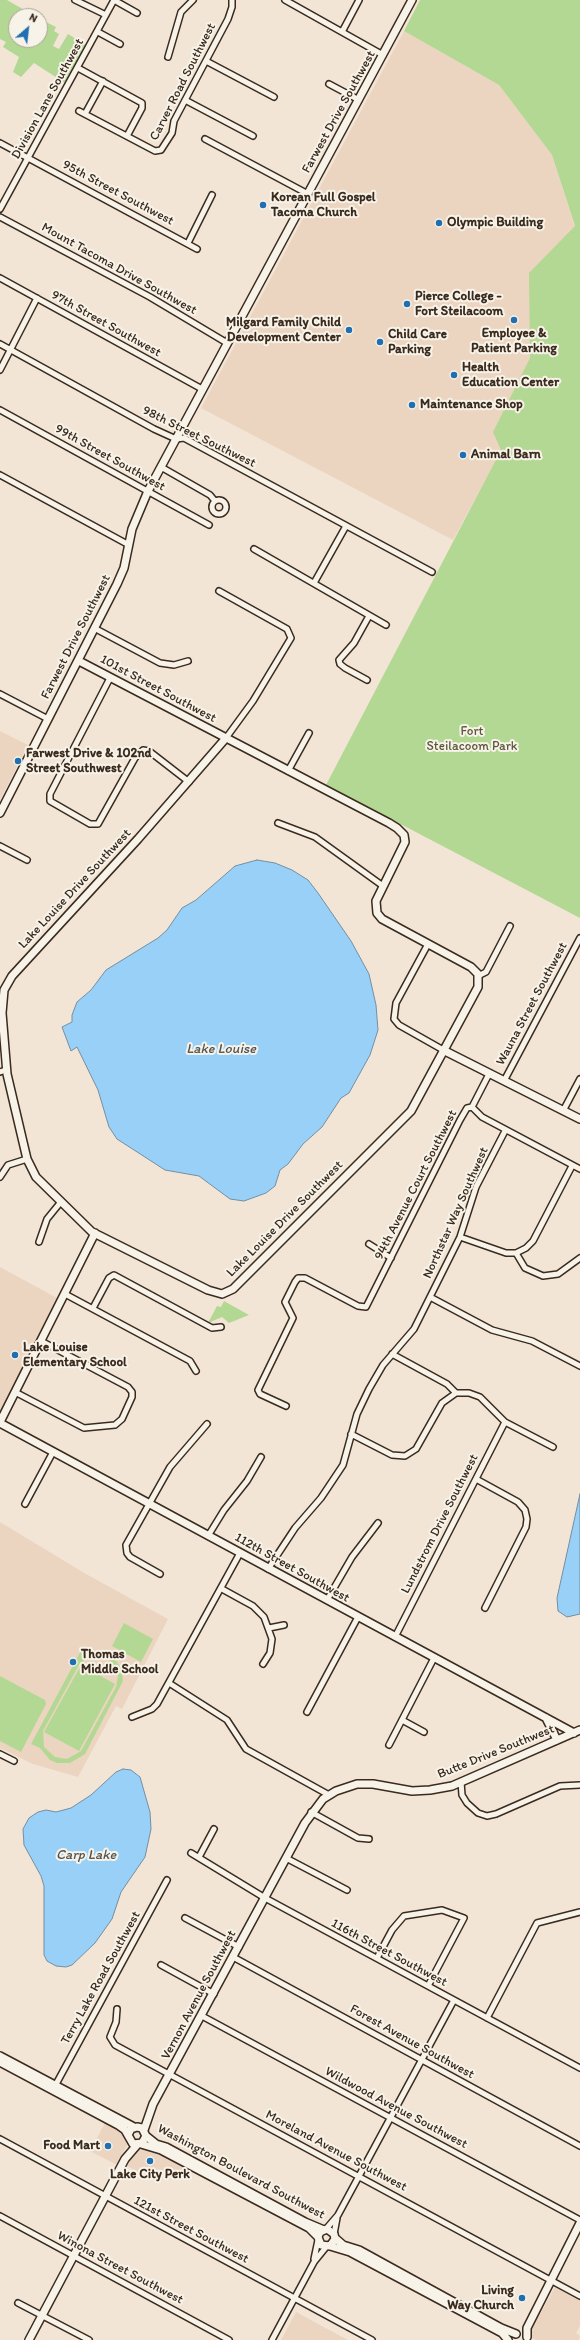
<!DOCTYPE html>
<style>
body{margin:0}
#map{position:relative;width:580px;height:2340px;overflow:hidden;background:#f2e5d6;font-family:Itim,sans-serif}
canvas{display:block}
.north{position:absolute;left:8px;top:8px;width:40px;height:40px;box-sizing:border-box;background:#f7f3e8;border:1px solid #aca397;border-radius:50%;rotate:28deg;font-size:11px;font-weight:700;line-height:16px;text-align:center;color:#3b2a1e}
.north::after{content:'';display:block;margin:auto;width:14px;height:18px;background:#1f6fb2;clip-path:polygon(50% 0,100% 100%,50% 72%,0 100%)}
</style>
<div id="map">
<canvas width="580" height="2340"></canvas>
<div class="north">N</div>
</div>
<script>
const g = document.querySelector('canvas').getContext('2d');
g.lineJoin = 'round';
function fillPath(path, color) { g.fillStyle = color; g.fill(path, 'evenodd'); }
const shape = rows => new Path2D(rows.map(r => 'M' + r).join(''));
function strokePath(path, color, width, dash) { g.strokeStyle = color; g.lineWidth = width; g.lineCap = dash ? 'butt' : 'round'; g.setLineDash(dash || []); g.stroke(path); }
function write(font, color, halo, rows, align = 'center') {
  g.font = font + ' Itim,sans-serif'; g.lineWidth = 4; g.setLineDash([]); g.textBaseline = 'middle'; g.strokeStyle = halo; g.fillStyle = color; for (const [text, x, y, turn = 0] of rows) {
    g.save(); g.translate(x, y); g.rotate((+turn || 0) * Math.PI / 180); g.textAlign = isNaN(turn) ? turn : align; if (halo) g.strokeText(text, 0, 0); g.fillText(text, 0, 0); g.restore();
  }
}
fillPath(shape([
 [404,31,499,85,552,155,575,227,538,382,453,540,201,408],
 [0,731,28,745,0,800],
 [0,1267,59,1299,0,1411],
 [0,1522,86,1574,168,1619,122,1709,116,1706,78,1777,33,1764,0,1748],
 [105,2123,131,2137,117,2165,90,2151],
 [145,2144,184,2165,177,2179,158,2169,152,2179,127,2166,138,2145],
 [555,2287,580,2301,580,2326,576,2333,580,2336,579,2340,536,2340,528,2336],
 [296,2312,348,2340,281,2340]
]), '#ecd5c0');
fillPath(shape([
 [0,0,7,0,35,16,16,16,16,40,40,40,40,19,56,27,54,31,59,34,53,46,59,49,68,34,86,45,65,83,34,63,21,77,13,72,19,57,3,47,6,42,0,39],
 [420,0,580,0,580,918,326,785,501,450,493,432,530,358,529,273,575,226,552,155,499,85,404,31],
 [224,1301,249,1315,229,1323,222,1317,208,1323,217,1306,221,1307],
 [124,1623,153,1639,141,1662,112,1646],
 [83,1647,92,1651,107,1653,114,1658,121,1668,123,1681,85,1754,70,1763,57,1763,50,1760,40,1748,31,1744],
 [101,1656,109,1659,116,1668,118,1676,116,1687,81,1751,67,1759,55,1757,44,1747,43,1731,80,1663,90,1657],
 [81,1665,115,1684,79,1751,44,1732],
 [0,1676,45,1700,46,1704,21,1752,0,1741]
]), '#b3d893');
const water = shape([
 [257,860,275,863,292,870,308,880,318,893,351,941,369,974,376,1005,378,1030,370,1055,349,1093,341,1098,322,1127,303,1144,288,1164,280,1170,275,1186,266,1193,244,1201,230,1199,199,1176,165,1170,117,1139,109,1127,98,1090,77,1047,71,1051,62,1027,72,1022,72,1015,77,1002,91,990,106,970,158,938,167,930,182,908,196,900,235,866,257,860],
 [580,1494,580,1614,567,1617,558,1611,557,1598,580,1494],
 [123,1769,131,1770,140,1777,150,1812,151,1829,145,1857,121,1892,112,1919,95,1943,72,1965,66,1967,56,1966,47,1961,44,1955,44,1886,41,1876,24,1845,23,1829,29,1818,38,1812,46,1810,56,1812,71,1808,91,1795,116,1772,123,1769]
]);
fillPath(water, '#99d0f8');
strokePath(water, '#738ea1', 1);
const street = shape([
 [75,0,106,15],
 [114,0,137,13],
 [285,0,383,55],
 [98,32,120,44],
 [342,32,359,0],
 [168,57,181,12,193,0],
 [206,61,274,97],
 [78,68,142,103,142,108,127,136],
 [329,84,359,100],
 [185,100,253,136],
 [79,111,155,151,161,150,172,133,174,121,228,19,232,7,232,0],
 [85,114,103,81],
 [205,139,308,194],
 [0,143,197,249],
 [0,209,114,0],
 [0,217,150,297,227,343],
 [188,243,212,195],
 [0,278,202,389],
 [0,344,154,429,176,439,184,438,432,572],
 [0,370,37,298],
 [0,410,209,525],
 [161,467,210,495,215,501],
 [0,475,129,545],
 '212 507a7 7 0 1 1 14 0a7 7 0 1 1-14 0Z',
 [254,549,386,625],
 [314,583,346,526],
 [219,591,287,629,291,638,253,701,226,738],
 [96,629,160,663,174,665,188,661],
 [110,678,50,794,50,801,90,824,98,824,135,758,143,750,149,751,189,782],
 [367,680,345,668,340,664,339,660,354,643,369,616],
 [0,694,48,719],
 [288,771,309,733],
 [278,823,315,837,383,886],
 [0,846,27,860],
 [428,944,396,1003,394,1019,399,1025,445,1051],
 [478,976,486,972,510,926],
 [0,1072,6,1070],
 [504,1081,580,938],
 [472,1107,482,1117,580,1169],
 [472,1107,489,1074],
 [563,1111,580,1079],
 [0,1177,8,1165,27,1159],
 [460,1237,506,1253,516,1253,526,1248,533,1241,572,1166],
 [39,1242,47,1219,60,1203],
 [369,1244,391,1258],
 [516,1253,525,1268,543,1276,558,1274,580,1258],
 [65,1294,190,1361,196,1371],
 [430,1297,492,1330,532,1341,580,1366],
 [93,1308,109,1278,114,1275,212,1328,221,1327],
 [392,1354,447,1384,456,1393,469,1393,480,1397,505,1422,553,1447],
 [15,1392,84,1428,115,1425,122,1419,132,1397,132,1392,128,1387,41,1341],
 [286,1406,260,1394,258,1390,293,1318,285,1302,295,1282,298,1278,305,1278,358,1306,366,1307,460,1120,467,1108,472,1107],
 [351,1434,392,1455,405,1456,416,1449,442,1403,456,1393],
 [476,1479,518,1502,525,1510,527,1519,526,1527,485,1608],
 [25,1504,53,1452],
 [208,1536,224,1510,247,1481,261,1457],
 [268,1569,295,1528,321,1498,343,1465,357,1414,369,1389,383,1365,414,1329,460,1237,476,1187,505,1131],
 [160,1574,130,1557,127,1553,126,1545,170,1467,207,1424],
 [222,1589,253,1606,264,1617,272,1639,270,1653,263,1664],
 [327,1600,352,1557,378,1523],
 [269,1628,284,1625],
 [395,1637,505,1422],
 [169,1683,227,1720,246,1749,329,1795],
 [307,1712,358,1617],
 [132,1717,152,1709,157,1704,240,1553],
 [402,1720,424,1732],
 [389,1745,434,1658],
 [0,1754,14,1761],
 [461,1782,462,1795,467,1803,478,1813,487,1816,496,1814,560,1786,580,1785],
 [311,1812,358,1838,369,1839],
 [191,1853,265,1898,580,2068],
 [199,1857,214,1829],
 [286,1858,347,1890],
 [185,1918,239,1947],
 [233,1957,580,2146],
 [377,1958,392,1930,404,1916,442,1910,464,1918,428,1986],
 [161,1965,214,1994],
 [117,2009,116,2022,110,2037,115,2045,580,2296],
 [202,2016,580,2220],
 [487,2018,537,1923,580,1912],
 [55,2086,167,1880],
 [0,2139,372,2340],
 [0,2216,229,2340],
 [326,2229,338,2215,454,2000],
 [334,2234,337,2218],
 [314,2259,318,2240],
 [18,2303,89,2340],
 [272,2340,314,2262,327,2246]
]);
const secondary = shape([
 [79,661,389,823,397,828,404,835,405,842,376,901,377,913,382,919,471,967,478,974,478,987,411,1111,233,1289,222,1294,208,1290,92,1232,36,1177,27,1159,7,1074,2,1013,4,990,12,976,138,839,226,738],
 [0,813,117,584,124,568,132,529,148,491,412,0],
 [445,1051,580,1119],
 [0,1422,95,1233],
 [0,1423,574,1733],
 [546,1718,557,1740],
 [0,2056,134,2127],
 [0,2062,118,2125,125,2130,133,2144,142,2143,146,2136,142,2128,137,2127,131,2129,128,2135],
 [144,2130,153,2104,305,1823,323,1799,336,1791,357,1784,373,1784,412,1791,430,1790,452,1786,580,1730],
 [146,2136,156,2144,166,2147,305,2222,324,2230],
 [141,2144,161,2150,309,2228,318,2237,321,2245,330,2246,335,2239,334,2234,327,2229,320,2232,318,2237],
 [335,2238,343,2245,359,2250,501,2328,516,2334],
 [330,2246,350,2252,502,2333,508,2340],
 [527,2337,527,2328,580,2223],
 [29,2340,125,2159,137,2145]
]);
strokePath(street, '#3b2a1e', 8);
strokePath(secondary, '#3b2a1e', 10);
strokePath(street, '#f7f3e8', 5);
strokePath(secondary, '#f7f3e8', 7);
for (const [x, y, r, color] of [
 [263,205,4,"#1f6fb2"],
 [439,223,4,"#1f6fb2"],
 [407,304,4,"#1f6fb2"],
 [514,320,4,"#1f6fb2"],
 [349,330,4,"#1f6fb2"],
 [380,342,4,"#1f6fb2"],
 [454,375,4,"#1f6fb2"],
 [412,405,4,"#1f6fb2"],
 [463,455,4,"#1f6fb2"],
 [18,761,4,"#1f6fb2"],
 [15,1355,4,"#1f6fb2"],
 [73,1662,4,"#1f6fb2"],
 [108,2146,4,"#1f6fb2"],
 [150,2161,4,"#1f6fb2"],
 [522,2298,4,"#1f6fb2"]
]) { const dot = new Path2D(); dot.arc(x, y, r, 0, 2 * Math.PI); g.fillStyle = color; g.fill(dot); strokePath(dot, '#f7f3e8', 1.5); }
write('13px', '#3b2a1e', '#f7f3e8', [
 ["Carver Road Southwest",183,82,-63],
 ["Division Lane Southwest",48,99,-61],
 ["Farwest Drive Southwest",339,112,-61],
 ["95th Street Southwest",118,193,28],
 ["Mount Tacoma Drive Southwest",119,269,29],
 ["97th Street Southwest",106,324,29],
 ["98th Street Southwest",199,437,26],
 ["99th Street Southwest",110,458,29],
 ["Farwest Drive Southwest",76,637,-63],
 ["101st Street Southwest",158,689,28],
 ["Lake Louise Drive Southwest",75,889,-47],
 ["Wauna Street Southwest",532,1004,-62],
 ["94th Avenue Court Southwest",416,1185,-63],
 ["Northstar Way Southwest",456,1213,-66],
 ["Lake Louise Drive Southwest",285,1219,-45],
 ["Lundstrom Drive Southwest",440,1524,-63],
 ["112th Street Southwest",292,1568,29],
 ["Butte Drive Southwest",496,1752,-22],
 ["116th Street Southwest",389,1953,28],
 ["Terry Lake Road Southwest",101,1978,-61],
 ["Vernon Avenue Southwest",199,1995,-62],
 ["Forest Avenue Southwest",412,2042,29],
 ["Wildwood Avenue Southwest",396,2108,28],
 ["Moreland Avenue Southwest",336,2151,28],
 ["Washington Boulevard Southwest",241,2172,28],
 ["121st Street Southwest",191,2230,28],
 ["Winona Street Southwest",120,2268,28]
]);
write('bold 13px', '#3b2a1e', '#f7f3e8', [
 ["Korean Full Gospel",271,198],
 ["Tacoma Church",271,213],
 ["Olympic Building",447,223],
 ["Pierce College -",415,297],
 ["Fort Steilacoom",415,312],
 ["Milgard Family Child",341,323,"right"],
 ["Development Center",341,338,"right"],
 ["Employee &",514,334,"center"],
 ["Patient Parking",514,349,"center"],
 ["Child Care",388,335],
 ["Parking",388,350],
 ["Health",462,368],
 ["Education Center",462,383],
 ["Maintenance Shop",420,405],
 ["Animal Barn",471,455],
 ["Farwest Drive & 102nd",26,754],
 ["Street Southwest",26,769],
 ["Lake Louise",23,1348],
 ["Elementary School",23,1363],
 ["Thomas",81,1655],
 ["Middle School",81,1670],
 ["Food Mart",100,2146,"right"],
 ["Lake City Perk",150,2175,"center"],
 ["Living",514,2291,"right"],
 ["Way Church",514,2306,"right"]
], 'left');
write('13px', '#59563b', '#f7f3e8', [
 ["Fort",472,732],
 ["Steilacoom Park",472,747]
]);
write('italic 14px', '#525454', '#f7f3e8', [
 ["Lake Louise",221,1049],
 ["Carp Lake",86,1855]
]);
</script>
